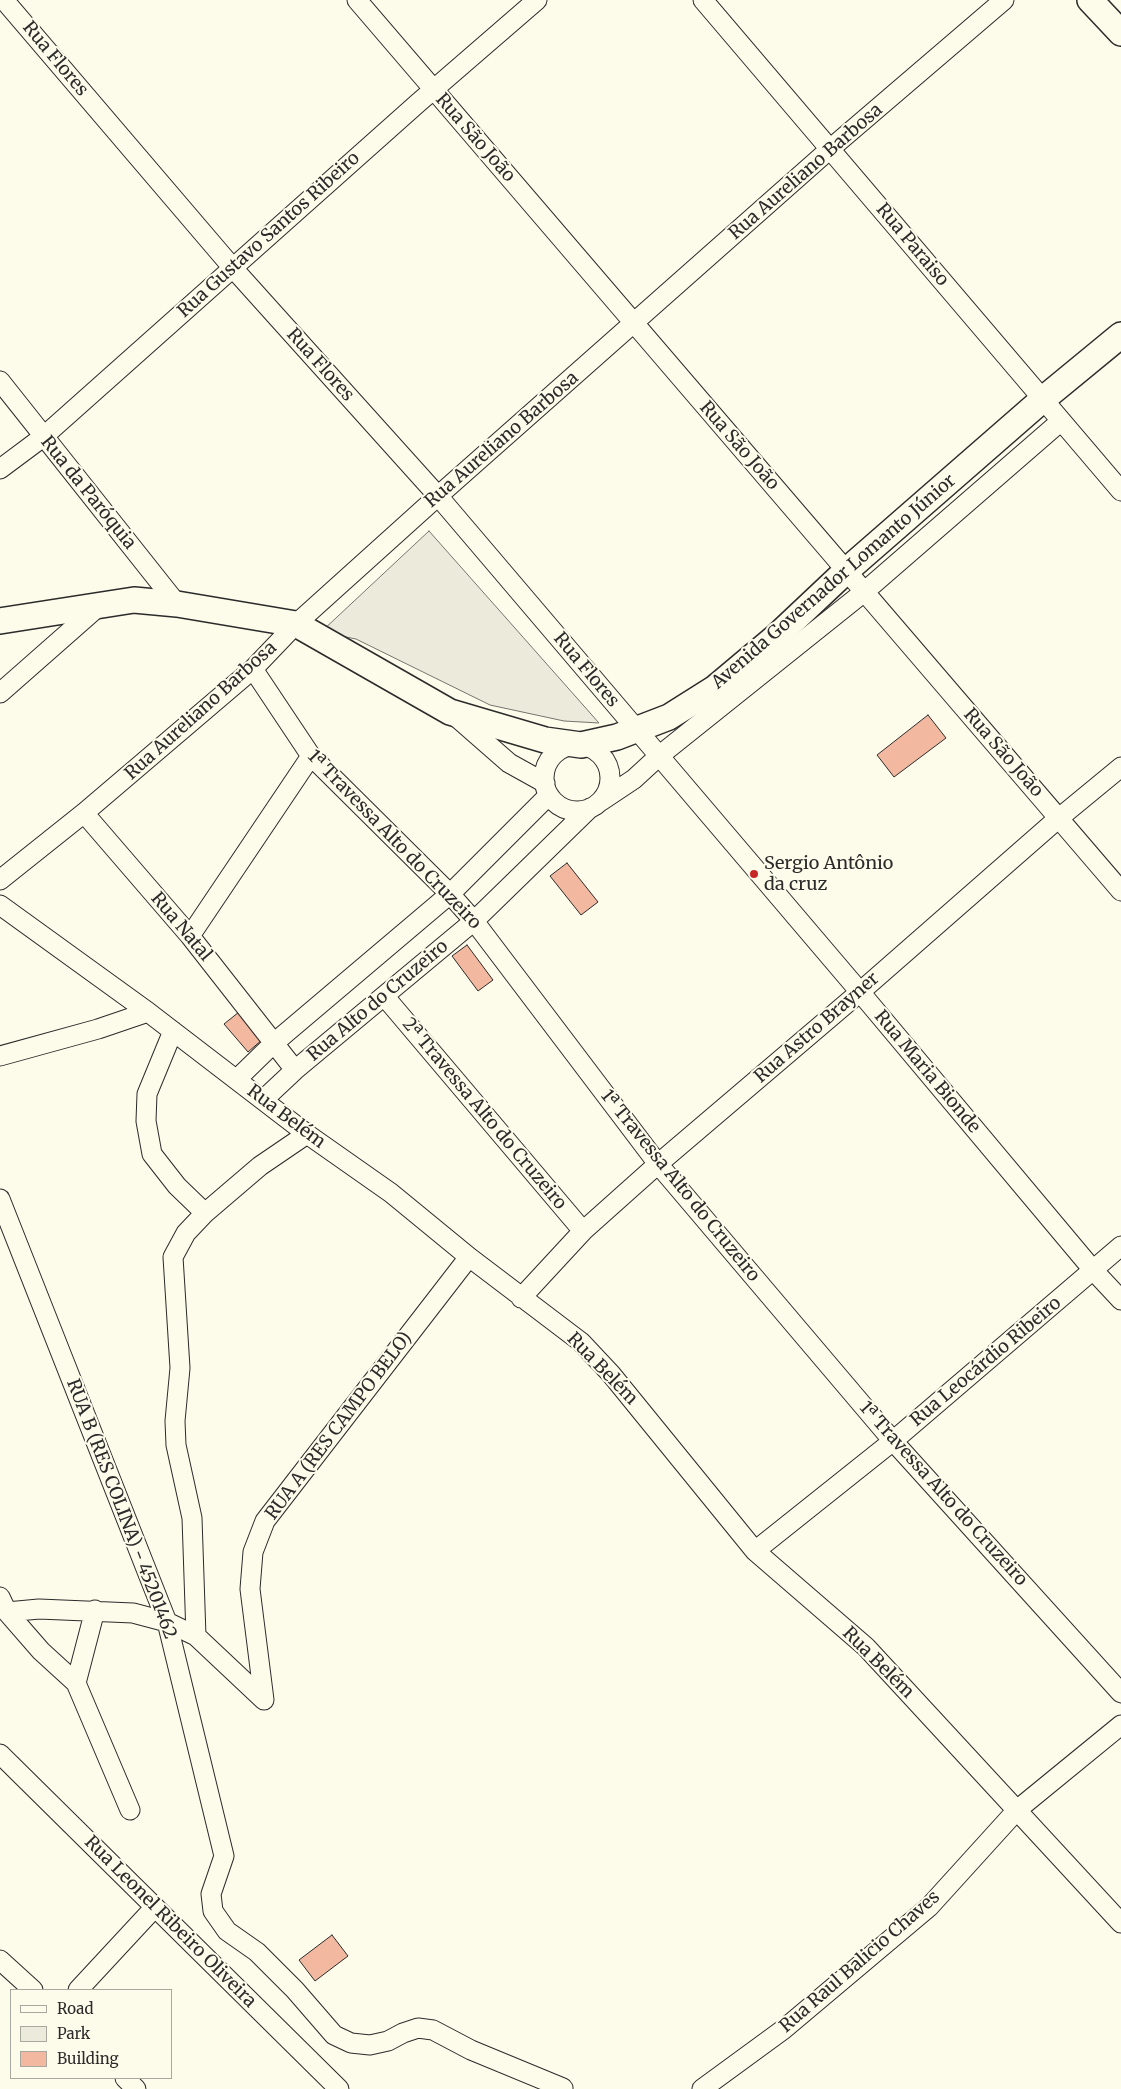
<!DOCTYPE html>
<meta charset="utf-8">
<style>
body{margin:0}
#map{position:relative;width:1121px;height:2089px;overflow:hidden;background:#fdfbea;font-family:Merriweather,serif}
canvas{display:block}
.legend{position:absolute;left:10px;top:1989px;width:162px;height:90px;box-sizing:border-box;background:#fdfbea;border:1px solid #a9a89e;margin:0;padding:6px 9px;list-style:none;font-size:15px;color:#2b2b2b}
.legend li{display:flex;align-items:center;gap:10px;height:25px}
.legend b{width:25px;border:1px solid #a9a89e}
</style>
<div id="map">
<canvas width="1121" height="2089"></canvas>
<ul class="legend">
<li><b style="height:6px;background:#fdfbea"></b>Road</li>
<li><b style="height:14px;background:#ecebdb"></b>Park</li>
<li><b style="height:14px;background:#f2b8a0"></b>Building</li>
</ul>
</div>
<script>
const g = document.querySelector('canvas').getContext('2d');
g.lineJoin = 'round';
function fillPath(path, color) { g.fillStyle = color; g.fill(path, 'evenodd'); }
const shape = rows => new Path2D(rows.map(r => 'M' + r).join(''));
function strokePath(path, color, width, dash) { g.strokeStyle = color; g.lineWidth = width; g.lineCap = dash ? 'butt' : 'round'; g.setLineDash(dash || []); g.stroke(path); }
function write(font, color, halo, rows, align = 'center') {
  g.font = font + ' Merriweather,serif'; g.lineWidth = 4; g.setLineDash([]); g.textBaseline = 'middle'; g.strokeStyle = halo; g.fillStyle = color; for (const [text, x, y, turn = 0] of rows) {
    g.save(); g.translate(x, y); g.rotate((+turn || 0) * Math.PI / 180); g.textAlign = isNaN(turn) ? turn : align; if (halo) g.strokeText(text, 0, 0); g.fillText(text, 0, 0); g.restore();
  }
}
const green = shape([
 [429,531,599,723,564,721,490,705,356,639,321,632,429,531]
]);
fillPath(green, '#ecebdb');
strokePath(green, '#74746e', 1);
const building = shape([
 [928,715,946,738,894,777,877,755,928,715],
 [567,863,598,902,581,915,550,876,567,863],
 [467,945,493,980,478,991,452,956,467,945],
 [239,1012,263,1039,248,1052,224,1024,239,1012],
 [332,1935,348,1956,315,1981,299,1960,332,1935]
]);
fillPath(building, '#f2b8a0');
strokePath(building, '#2b2b2b', 1);
const minor = shape([
 [4,0,232,267,438,496,860,992,1093,1270,1121,1300],
 [357,0,1121,891],
 [703,0,1121,491],
 [0,381,177,604],
 [0,469,43,437,418,103,537,0],
 [253,669,311,756,450,894,474,921,658,1164,893,1441,1121,1693],
 [0,693,100,605],
 [453,714,509,763,545,783],
 '544 778a33 33 0 1 1 66 0a33 33 0 1 1-66 0Z',
 [601,801,634,779,659,756,864,592,1061,421],
 [84,813,190,936,295,1070],
 [0,880,84,813,253,669,296,624,438,496,830,149,1004,0],
 [0,905,148,1012,307,1134,391,1193,469,1257,581,1342,611,1374,755,1551,866,1647,1121,1923],
 [190,936,311,756],
 [385,997,583,1231],
 [173,1031,147,1094,146,1121,152,1154,177,1186,205,1213],
 [0,1056,98,1029,148,1012],
 [237,1079,274,1043,450,894,549,795],
 [263,1100,295,1070,474,921,590,808],
 [0,1199,167,1622,224,1856,211,1894,213,1911,227,1931,257,1952,295,1990,334,2035,351,2043,370,2045,388,2041,403,2033,418,2028,433,2030,471,2050,563,2088],
 [521,1298,583,1231,658,1164,860,992,1053,823,1121,767],
 [755,1551,893,1441,1121,1246],
 [0,1597,7,1612,41,1651,76,1683],
 [95,1610,76,1683,130,1810],
 [7,1612,39,1609,133,1613,167,1622,196,1636,264,1700],
 [196,1636,192,1518,176,1445,175,1421,180,1368,173,1257,186,1233,205,1213,260,1166,307,1134],
 [264,1700,250,1589,253,1552,265,1521,469,1257],
 [0,1754,339,2089],
 [0,1960,33,1990],
 [78,1990,155,1907],
 [125,2078,136,2089],
 [702,2089,784,2029,929,1907,1017,1810,1121,1725]
]);
const major = shape([
 [1090,0,1121,33],
 [0,621,134,600,177,604,296,624,450,712,545,740,581,745,617,737,669,717,715,688,777,636,846,571,1042,400,1121,335]
]);
strokePath(minor, '#2b2b2b', 21);
strokePath(major, '#2b2b2b', 28);
strokePath(minor, '#fdfbea', 19);
strokePath(major, '#fdfbea', 25);
for (const [x, y, r, color] of [
 [754,874,5,"#c62828"]
]) { const dot = new Path2D(); dot.arc(x, y, r, 0, 2 * Math.PI); g.fillStyle = color; g.fill(dot); strokePath(dot, '#fdfbea', 2); }
write('18px', '#2b2b2b', '#fdfbea', [
 ["Rua Flores",55,59,50],
 ["Rua São João",475,138,49],
 ["Rua Aureliano Barbosa",806,172,-41],
 ["Rua Gustavo Santos Ribeiro",269,235,-42],
 ["Rua Paraiso",912,245,50],
 ["Rua Flores",320,365,48],
 ["Rua Aureliano Barbosa",502,440,-41],
 ["Rua São João",739,446,49],
 ["Rua da Paróquia",88,493,51],
 ["Avenida Governador Lomanto Júnior",834,582,-41],
 ["Rua Flores",586,670,50],
 ["Rua Aureliano Barbosa",201,711,-42],
 ["Rua São João",1003,753,49],
 ["1ª Travessa Alto do Cruzeiro",394,840,46],
 ["Rua Natal",181,927,50],
 ["Rua Alto do Cruzeiro",378,1001,-40],
 ["Rua Astro Brayner",817,1028,-41],
 ["Rua Maria Bionde",927,1072,50],
 ["2ª Travessa Alto do Cruzeiro",484,1114,50],
 ["Rua Belém",286,1117,37],
 ["1ª Travessa Alto do Cruzeiro",680,1186,51],
 ["Rua Leocárdio Ribeiro",986,1362,-40],
 ["Rua Belém",602,1369,46],
 ["RUA A (RES CAMPO BELO)",339,1426,-53],
 ["1ª Travessa Alto do Cruzeiro",943,1494,48],
 ["RUA B (RES COLINA) - 45201462",121,1509,69],
 ["Rua Belém",878,1663,45],
 ["Rua Leonel Ribeiro Oliveira",170,1922,45],
 ["Rua Raul Balicio Chaves",860,1962,-41]
]);
write('18px', '#2b2b2b', '#fdfbea', [
 ["Sergio Antônio",764,864],
 ["da cruz",764,885]
], 'left');
</script>
